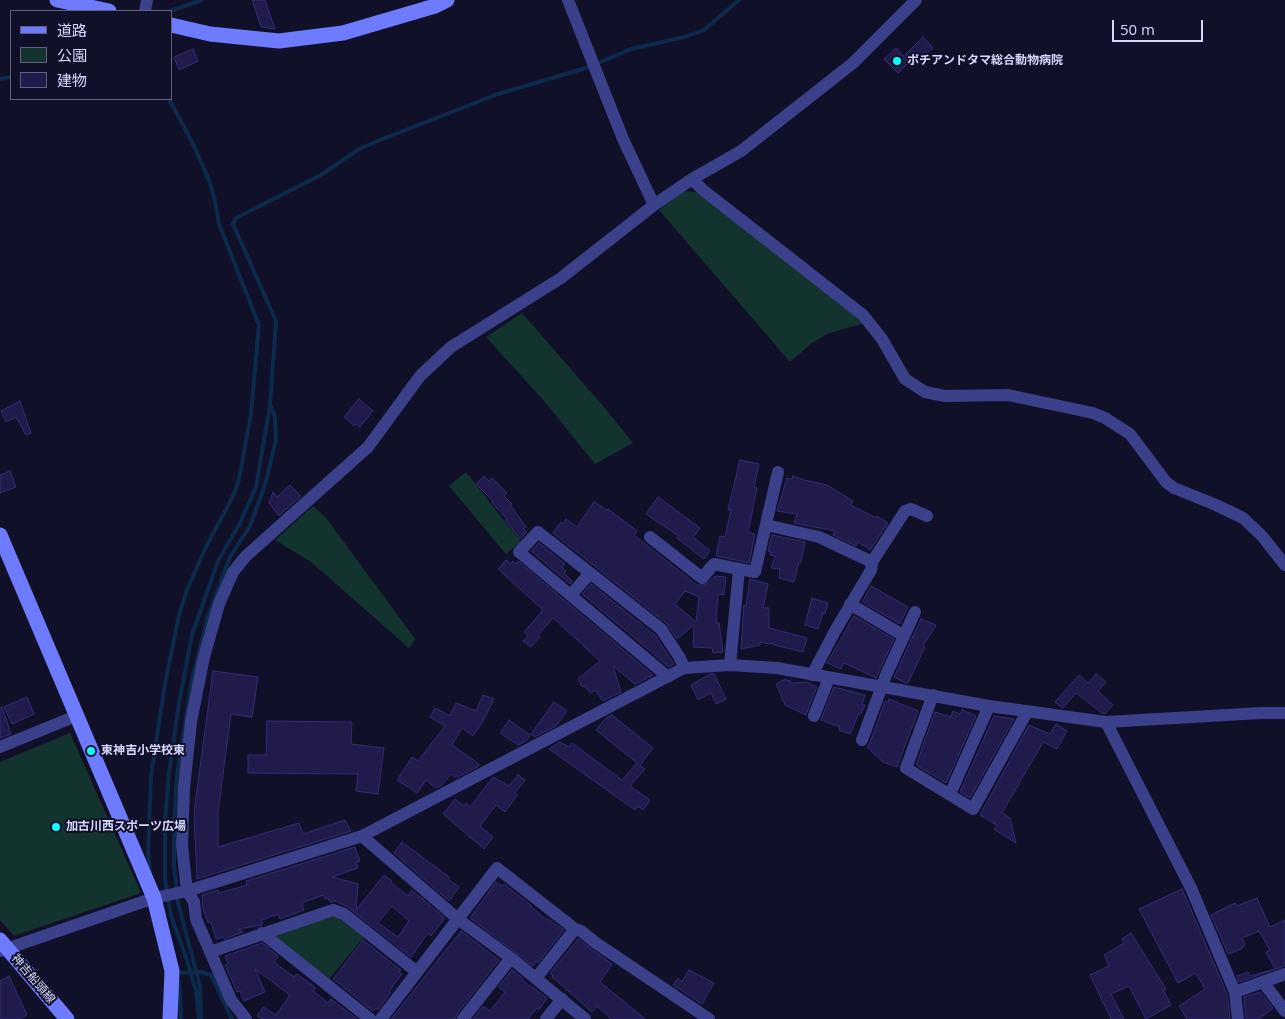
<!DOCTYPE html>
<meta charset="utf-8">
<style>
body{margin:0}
#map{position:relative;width:1285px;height:1019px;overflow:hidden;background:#111029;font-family:"Open Sans","Noto Sans JP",sans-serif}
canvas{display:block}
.legend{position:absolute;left:10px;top:10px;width:162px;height:90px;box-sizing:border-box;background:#111029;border:1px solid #61607f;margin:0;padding:6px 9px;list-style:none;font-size:15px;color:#d8d8ff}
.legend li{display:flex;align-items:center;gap:10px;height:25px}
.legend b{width:25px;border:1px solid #61607f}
.scale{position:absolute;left:1112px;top:20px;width:91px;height:22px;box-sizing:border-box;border:2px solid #d8d8ff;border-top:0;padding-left:6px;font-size:15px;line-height:18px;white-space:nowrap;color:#d8d8ff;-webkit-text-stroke:4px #111029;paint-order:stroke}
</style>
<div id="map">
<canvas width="1285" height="1019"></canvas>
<ul class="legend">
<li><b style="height:6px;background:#6f7bff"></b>道路</li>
<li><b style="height:14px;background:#13332e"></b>公園</li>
<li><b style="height:14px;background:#201b4a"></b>建物</li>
</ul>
<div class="scale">50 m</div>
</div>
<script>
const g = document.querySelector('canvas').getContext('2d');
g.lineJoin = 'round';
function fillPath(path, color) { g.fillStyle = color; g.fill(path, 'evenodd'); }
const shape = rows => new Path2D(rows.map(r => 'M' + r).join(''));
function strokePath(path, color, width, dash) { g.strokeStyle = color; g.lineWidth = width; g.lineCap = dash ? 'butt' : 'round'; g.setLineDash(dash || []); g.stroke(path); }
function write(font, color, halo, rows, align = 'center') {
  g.font = font + ' "Open Sans","Noto Sans JP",sans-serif'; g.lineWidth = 4; g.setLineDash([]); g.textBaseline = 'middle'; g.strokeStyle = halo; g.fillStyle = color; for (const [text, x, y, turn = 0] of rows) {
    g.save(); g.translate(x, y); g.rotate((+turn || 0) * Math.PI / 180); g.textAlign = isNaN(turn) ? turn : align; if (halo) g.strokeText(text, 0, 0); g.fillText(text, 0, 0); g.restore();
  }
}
fillPath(shape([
 [684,191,697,192,864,323,827,334,812,343,790,362,659,210],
 [522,313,604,407,633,443,595,464,544,401,486,337],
 [466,472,521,542,506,554,449,486],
 [313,506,327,519,415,639,409,648,311,562,275,540],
 [70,733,141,893,14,936,0,920,0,762],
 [336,916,364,937,329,979,277,938,277,933]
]), '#13332e');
strokePath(shape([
 [170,11,202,0],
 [0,79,11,77],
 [150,873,148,854,151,776,165,684,179,615,187,590,205,549,234,494,239,479,251,414,259,325,219,224,215,201,209,180,194,146,169,99],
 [178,973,201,972,211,975,232,1019],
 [179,981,181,1019],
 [199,1019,196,991,187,960,171,916,165,880,165,821,169,773,179,703,192,635,218,561,240,523,256,487,270,405,276,321,233,224,236,218,321,175,359,149,380,140,498,94,586,68,631,49,688,36,704,30,739,0],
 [201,1019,200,986,178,903,174,866,174,826,177,775,192,680,208,616,230,557,250,526,265,485,276,440,275,417,271,407]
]), '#0c2a4c', 4);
const building = shape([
 [252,0,265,0,275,29,261,27,252,0],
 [923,37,933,48,915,65,905,55,923,37],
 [896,48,909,62,898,73,884,59,896,48],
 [193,49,198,61,179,70,174,57,193,49],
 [359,399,373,411,360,427,356,424,354,426,344,417,359,399],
 [20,401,31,433,26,435,16,417,6,422,1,411,20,401],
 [740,460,759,464,754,487,757,488,748,532,755,534,749,563,716,556,720,536,725,537,731,510,728,510,740,460],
 [10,471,16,487,0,493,0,475,10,471],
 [484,476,489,481,492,478,507,493,504,496,512,504,510,505,526,527,523,529,527,532,520,539,505,520,507,519,492,503,493,501,476,484,484,476],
 [793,476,804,480,827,485,853,501,851,505,876,518,877,516,888,523,870,550,858,542,856,546,833,535,835,531,794,523,797,514,777,511,787,478,792,479,793,476],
 [290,485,301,496,279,516,269,503,273,492,277,497,290,485],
 [658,497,700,528,693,537,710,551,704,559,677,538,679,536,646,514,658,497],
 [594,502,607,510,608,509,637,531,634,535,697,585,705,585,715,576,726,577,724,595,718,594,716,623,719,623,723,652,713,653,712,648,693,647,694,625,677,639,666,623,553,533,561,522,563,524,566,519,577,527,594,502],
 [685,591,699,597,696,622,675,604,685,591],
 [772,535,805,542,801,562,799,562,794,582,779,578,780,569,771,568,775,556,770,555,771,552,768,551,772,535],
 [539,543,565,564,562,567,566,571,564,573,572,581,570,584,531,551,539,543],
 [506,560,511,564,513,561,516,564,518,561,653,675,650,677,648,676,646,679,635,684,613,666,621,692,603,701,595,690,590,693,585,686,582,687,578,679,600,661,553,618,538,635,540,637,531,647,523,641,528,636,524,632,543,610,498,569,506,560],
 [750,579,768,584,763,608,769,608,769,628,807,638,803,652,774,645,774,643,769,644,760,642,760,645,741,649,744,605,746,606,750,579],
 [591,584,655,635,674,664,669,667,582,594,591,584],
 [871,586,908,607,900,624,862,602,871,586],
 [812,598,828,603,825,614,823,613,818,629,805,625,812,598],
 [854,616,894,639,876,678,844,663,841,669,827,663,854,616],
 [921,619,936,625,923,646,925,647,916,666,908,683,906,683,894,677,921,619],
 [213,671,258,677,252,717,231,714,218,812,218,847,299,823,303,834,345,820,351,831,197,879,194,812,213,671],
 [710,674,714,674,726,699,716,704,711,693,698,700,691,685,710,674],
 [1096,674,1106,682,1098,691,1113,705,1105,714,1102,713,1076,693,1063,708,1055,702,1079,675,1088,683,1096,674],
 [786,679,787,681,790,680,791,683,807,682,817,687,806,715,785,705,776,684,786,679],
 [834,687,865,695,862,705,865,705,861,714,859,713,850,734,839,730,840,727,821,720,834,687],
 [483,695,494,699,483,721,473,736,462,728,452,745,479,764,479,766,456,778,451,774,442,785,436,788,426,780,417,793,397,780,412,757,418,761,445,726,430,717,435,708,450,716,456,703,476,711,483,695],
 [27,697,34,714,12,724,4,707,27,697],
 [889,699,918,711,897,767,883,762,867,747,870,743,885,701,888,702,889,699],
 [554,702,567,711,556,726,535,737,531,734,554,702],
 [2,707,11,734,0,738,0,708,2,707],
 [962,710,976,716,946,783,916,765,935,712,951,717,953,711,960,714,962,710],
 [612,715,653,748,640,765,645,769,630,786,650,800,643,810,638,806,635,810,549,749,560,742,569,747,572,743,622,780,637,763,596,730,606,718,612,715],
 [994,716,1014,719,970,798,960,792,994,716],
 [509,720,530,735,526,741,518,745,500,733,509,720],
 [267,721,352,722,351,744,384,748,378,794,356,791,358,774,248,773,248,755,266,755,267,721],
 [1056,724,1067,731,1057,749,1043,742,1002,813,1010,818,1016,843,994,829,997,825,980,815,1029,725,1050,734,1056,724],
 [518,775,525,780,515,793,517,795,505,812,496,805,480,826,493,837,484,849,443,814,455,799,464,806,466,803,470,807,493,777,509,786,518,775],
 [402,842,449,877,448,879,459,887,449,901,394,853,402,842],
 [355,847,360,861,356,862,358,868,332,877,358,884,356,910,384,875,392,881,391,883,408,896,412,890,445,918,431,936,428,933,411,957,349,908,336,901,330,902,328,898,325,899,323,895,302,903,304,910,280,919,278,914,262,920,262,925,238,929,243,932,224,939,223,937,216,939,211,922,208,923,203,910,202,895,218,890,219,893,247,885,246,881,355,847],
 [392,906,409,921,398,937,378,923,392,906],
 [496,882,502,886,504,884,532,906,531,907,547,920,548,919,564,930,538,963,536,961,533,966,470,918,496,882],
 [1182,889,1227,994,1230,1019,1187,1019,1179,1006,1205,989,1196,973,1178,983,1139,909,1182,889],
 [1257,898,1270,927,1285,920,1285,966,1239,982,1237,976,1248,972,1250,976,1275,969,1266,952,1270,950,1259,931,1242,938,1245,945,1241,949,1228,954,1211,915,1235,903,1237,906,1257,898],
 [461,931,499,960,457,1014,455,1019,391,1019,461,931],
 [1131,933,1166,989,1163,990,1171,1005,1146,1019,1129,986,1111,994,1124,1019,1111,1019,1090,975,1109,966,1104,955,1124,943,1122,939,1131,933],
 [578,939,612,964,600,982,645,1019,611,1019,597,1006,592,1012,552,977,553,976,550,973,578,939],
 [363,940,401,970,399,972,402,974,389,991,391,992,378,1010,376,1008,373,1011,333,979,363,940],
 [262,943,278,956,274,962,294,977,297,974,316,988,313,991,328,1003,331,999,357,1019,263,1019,257,1016,263,1007,276,1015,290,995,255,969,265,992,244,1001,240,991,237,992,225,965,228,964,225,956,262,943],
 [512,970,523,978,522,980,547,998,539,1010,537,1008,528,1019,473,1019,483,1006,490,1011,505,992,498,987,512,970],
 [689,970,714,983,702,1004,673,985,678,978,682,982,689,970],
 [9,976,27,1015,19,1019,0,1019,0,981,9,976],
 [1260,992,1273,1008,1259,1019,1246,1019,1244,997,1260,992]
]);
fillPath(building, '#201b4a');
strokePath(building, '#332d77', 1);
strokePath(shape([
 [568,0,623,139,654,205],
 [145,11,147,0],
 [692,179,703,190,863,315,882,339,905,379,925,392,945,396,1008,395,1093,413,1105,418,1130,434,1166,482,1174,488,1216,505,1243,518,1262,536,1285,565],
 [766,525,819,537,872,562],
 [650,537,702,578,714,564,739,569,730,665],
 [739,569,755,572,778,472],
 [571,595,590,573],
 [850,604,904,636,886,675,862,740],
 [904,636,915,612],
 [812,675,835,631,871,570,872,562,905,511,911,509,927,516],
 [668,677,519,552,538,532,661,629,680,658,684,668],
 [933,695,906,768,973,809,1027,712],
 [814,716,829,678],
 [1106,722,1191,888,1235,992,1238,1019],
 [0,747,76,716],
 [950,794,989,706],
 [362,836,458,919,511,958,585,1019],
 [575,929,581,931,596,943,709,1019],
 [262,933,370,1019],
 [0,951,154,898,187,891,362,836,684,668,730,665,777,668,989,706,1106,722,1261,713,1285,713],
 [210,952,333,910,344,914,417,972],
 [1263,982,1285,1011],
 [1235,992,1285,974],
 [246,1019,231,1000,196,919,194,902,187,891,182,846,184,788,191,722,204,657,219,604,233,572,246,556,368,447,420,376,451,347,561,278,654,205,692,179,741,151,853,63,916,0],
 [381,1019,497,868,575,929,536,978],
 [463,1019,511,958],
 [546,1019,562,999]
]), '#3a4089', 12);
strokePath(shape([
 [57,0,109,11],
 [171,25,210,34,279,41,343,33,435,6,447,0],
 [0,535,154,898,172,971,170,1019],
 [0,940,67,1019]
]), '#6f7bff', 15);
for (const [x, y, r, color] of [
 [897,61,5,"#04fffc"],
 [91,751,5,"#04fffc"],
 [56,827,5,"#04fffc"]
]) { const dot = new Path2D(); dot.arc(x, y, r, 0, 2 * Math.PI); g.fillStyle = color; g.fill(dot); strokePath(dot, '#111029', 2); }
write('bold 12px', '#d8d8ff', '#111029', [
 ["ポチアンドタマ総合動物病院",907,61],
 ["東神吉小学校東",101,751],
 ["加古川西スポーツ広場",66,827]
], 'left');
write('12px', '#d8d8ff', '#111029', [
 ["神吉船頭線",33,979,50]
]);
</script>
